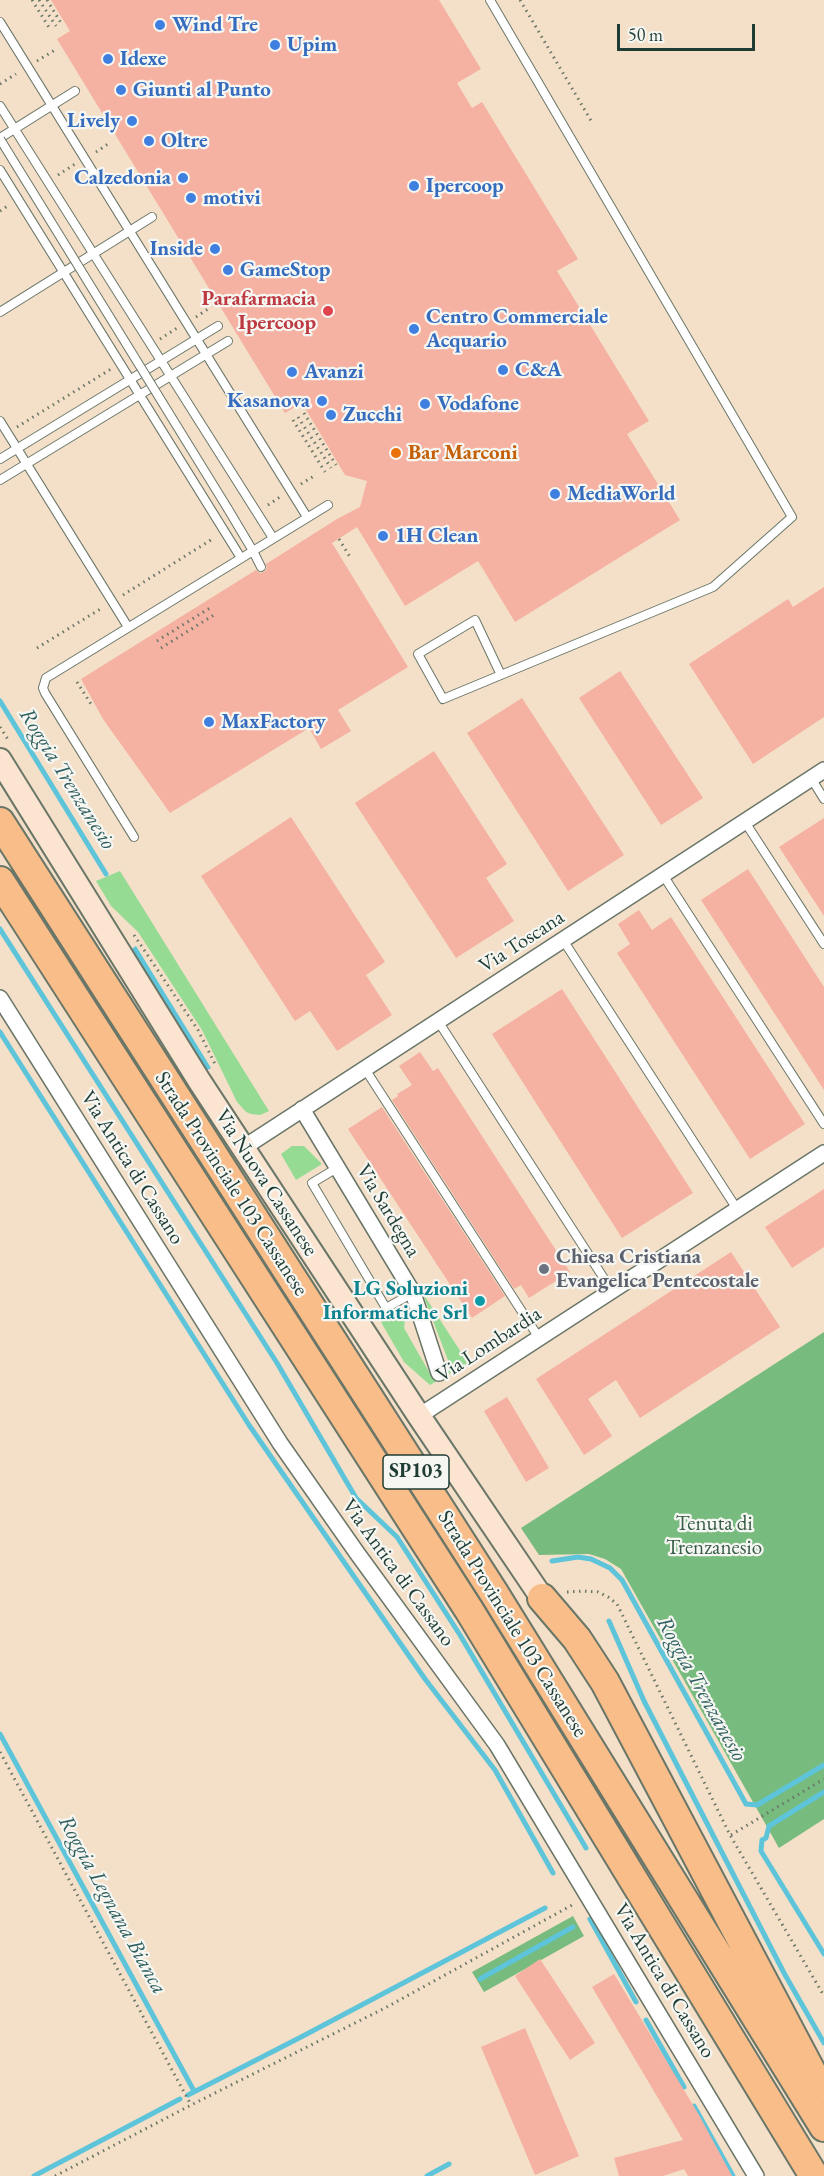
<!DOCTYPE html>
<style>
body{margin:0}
#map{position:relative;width:824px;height:2176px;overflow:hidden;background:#f4e0c8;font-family:"EB Garamond",serif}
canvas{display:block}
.scale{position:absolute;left:617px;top:24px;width:138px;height:27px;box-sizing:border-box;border:3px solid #1f3d34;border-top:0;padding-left:8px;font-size:18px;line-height:21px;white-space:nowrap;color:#1f3d34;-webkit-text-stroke:4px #f6f6f2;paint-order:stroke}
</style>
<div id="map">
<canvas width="824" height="2176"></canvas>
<div class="scale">50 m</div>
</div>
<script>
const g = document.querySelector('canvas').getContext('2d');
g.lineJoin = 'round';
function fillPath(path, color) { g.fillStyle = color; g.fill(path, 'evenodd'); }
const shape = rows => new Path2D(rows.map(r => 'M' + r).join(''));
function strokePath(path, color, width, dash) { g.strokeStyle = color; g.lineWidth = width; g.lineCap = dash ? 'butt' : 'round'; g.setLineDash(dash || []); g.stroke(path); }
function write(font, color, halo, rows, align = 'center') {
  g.font = font + ' "EB Garamond",serif'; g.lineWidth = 4.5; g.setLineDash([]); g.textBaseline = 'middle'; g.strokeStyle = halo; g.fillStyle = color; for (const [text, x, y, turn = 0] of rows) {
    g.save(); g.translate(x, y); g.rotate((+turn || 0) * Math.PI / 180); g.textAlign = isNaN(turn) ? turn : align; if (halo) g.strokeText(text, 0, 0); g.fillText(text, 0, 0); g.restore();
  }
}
fillPath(shape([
 [120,871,269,1111,260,1115,251,1114,246,1112,237,1102,202,1030,138,932,111,906,96,881],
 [292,1146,304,1146,322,1164,296,1180,281,1154],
 [422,1292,468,1363,430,1385,404,1362,381,1322,407,1307,404,1328,432,1377,451,1368]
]), '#95db94');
fillPath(shape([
 [824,1332,824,1819,779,1848,621,1569,605,1559,589,1554,539,1555,521,1528],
 [573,1916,584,1936,484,1992,472,1972]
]), '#78bb7e');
fillPath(shape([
 [136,946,211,1068,206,1071,130,950]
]), '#5dc4da');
strokePath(shape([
 [0,701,106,874],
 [0,929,277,1363,356,1498,397,1537,460,1635,586,1848],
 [0,1032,249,1425,425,1679,495,1770,553,1873],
 [552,1561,578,1557,591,1559,610,1568,622,1580,746,1804,757,1805,824,1765],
 [609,1621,644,1701,784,1973,824,2043],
 [0,1734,194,2091],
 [824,1792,769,1826,766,1838,762,1840,761,1851,824,1954],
 [590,1919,636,2002],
 [480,1979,573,1927],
 [646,2020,684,2087],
 [188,2095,303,2036,545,1908],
 [694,2106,733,2176],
 [34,2176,180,2099],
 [427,2176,449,2164]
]), '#5dc4da', 5);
fillPath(shape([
 [51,0,439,0,481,69,457,83,472,108,482,102,578,259,557,271,649,421,627,434,680,520,515,622,478,561,405,606,357,527,332,543,408,667,338,710,351,731,321,749,309,728,170,813,103,719,81,679,256,570,260,573,264,572,267,568,266,564,337,519,360,507,367,481,345,475,302,403,285,413,57,39,70,31],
 [824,587,824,717,753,764,689,664,788,599,793,607],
 [620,671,703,798,661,825,579,698],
 [522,698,624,855,568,891,467,733],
 [434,751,507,864,486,878,514,921,456,958,355,803],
 [291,817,385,962,366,975,392,1015,337,1051,310,1011,295,1021,201,876],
 [824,818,824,916,779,847],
 [748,869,824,987,824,1090,701,900],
 [639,910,652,930,671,917,805,1124,750,1159,617,953,630,944,618,924],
 [562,989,693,1193,622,1238,492,1034],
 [420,1052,433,1071,438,1068,570,1272,529,1298,521,1285,514,1289,392,1100,398,1096,397,1094,412,1085,399,1066],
 [382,1107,505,1296,472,1318,348,1129],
 [824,1189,824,1247,792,1268,765,1227],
 [731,1252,780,1327,640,1418,616,1380,588,1399,612,1436,584,1455,536,1379],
 [507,1397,549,1468,526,1482,484,1411],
 [540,1959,595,2043,570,2060,515,1976],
 [614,1974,699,2115,732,2176,688,2176,684,2169,663,2176,619,2176,614,2158,683,2140,592,1987],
 [525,2028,579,2156,535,2175,481,2047]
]), '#f5b1a1');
const lane = shape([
 [490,0,792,517,713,587,443,699,418,654,475,620,501,675],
 [0,22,307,517],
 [0,106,273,538],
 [0,138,75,91],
 [0,170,241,558],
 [0,312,152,217],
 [0,421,128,627],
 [0,459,218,326],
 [0,480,228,341],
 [228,509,253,551,261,567],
 [811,778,824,799],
 [745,822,824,944],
 [134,837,45,693,43,688,46,678,328,505],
 [663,875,824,1124],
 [563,940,737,1209],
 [438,1021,612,1291],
 [365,1069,539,1338],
 [337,1168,312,1183,386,1308,413,1293]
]);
const street = shape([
 [0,998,280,1443,357,1553,497,1745,756,2176],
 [302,1109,413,1293,439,1373],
 [243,1148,824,770],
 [419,1416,824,1153]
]);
const secondary = shape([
 [0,760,200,1082,419,1416,542,1598]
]);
const highway = shape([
 [0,822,494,1593,824,2127],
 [0,881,469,1610,814,2176],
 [542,1598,577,1639,605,1682,821,2090]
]);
strokePath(lane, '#6a7668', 10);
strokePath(street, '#6a7668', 18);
strokePath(secondary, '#6a7668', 26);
strokePath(highway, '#6a7668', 32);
strokePath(shape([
 [32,0,50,29],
 [39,0,56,26],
 [47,0,61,23],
 [520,0,593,124],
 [37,61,55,50],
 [0,84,16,74],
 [96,152,111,142],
 [58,175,75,164],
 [0,211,9,205],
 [196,317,211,307],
 [160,339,177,328],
 [304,413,336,465],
 [298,417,331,468],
 [293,420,325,472],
 [17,427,111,369],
 [301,484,314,476],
 [268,505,280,497],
 [339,539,350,557],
 [123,595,214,538],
 [157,641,213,606],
 [37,648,102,608],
 [161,648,217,613],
 [77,682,91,704],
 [0,727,9,741],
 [134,935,198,1030,215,1064],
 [567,1592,583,1591,598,1592,608,1597,617,1604,730,1835,824,1996],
 [0,1752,191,2105],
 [731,1835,824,1779],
 [55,2176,197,2102,385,2008,574,1904]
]), '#6a7668', 3, [1.5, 4.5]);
strokePath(lane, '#fff', 8);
strokePath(street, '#fff', 15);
strokePath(secondary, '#fce5d0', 22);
strokePath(highway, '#f8bd89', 28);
const laneBridge = shape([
 [0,139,228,509]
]);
strokePath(laneBridge, '#6a7668', 10, []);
strokePath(laneBridge, '#fff', 8);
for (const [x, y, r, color] of [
 [160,25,6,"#3f7fe0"],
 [275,45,6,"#3f7fe0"],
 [108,59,6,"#3f7fe0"],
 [121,90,6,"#3f7fe0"],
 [132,121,6,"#3f7fe0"],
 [149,141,6,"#3f7fe0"],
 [183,178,6,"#3f7fe0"],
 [414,186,6,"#3f7fe0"],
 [191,198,6,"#3f7fe0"],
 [215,249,6,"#3f7fe0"],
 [228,270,6,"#3f7fe0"],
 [328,311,6,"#e0444e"],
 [414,329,6,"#3f7fe0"],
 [503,370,6,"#3f7fe0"],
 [292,372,6,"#3f7fe0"],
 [322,401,6,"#3f7fe0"],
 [425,404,6,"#3f7fe0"],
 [331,415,6,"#3f7fe0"],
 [396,453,6,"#e8710a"],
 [555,494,6,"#3f7fe0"],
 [383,536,6,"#3f7fe0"],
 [209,722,6,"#3f7fe0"],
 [544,1269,6,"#6b7280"],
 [480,1301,6,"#0f9aa8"]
]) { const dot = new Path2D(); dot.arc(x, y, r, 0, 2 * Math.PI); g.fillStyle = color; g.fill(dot); strokePath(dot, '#f6f6f2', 2); }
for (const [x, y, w] of [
 [416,1472,66]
]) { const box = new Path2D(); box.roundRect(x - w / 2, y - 17, w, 34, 4.5); g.fillStyle = '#f6f6f2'; g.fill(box); strokePath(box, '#1f3d34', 1.5); }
write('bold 20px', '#1f3d34', null, [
 ["SP103",416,1472]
]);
write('bold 21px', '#366cbe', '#f6f6f2', [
 ["Wind Tre",172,25],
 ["Upim",287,45],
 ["Idexe",120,59],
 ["Giunti al Punto",133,90],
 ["Lively",120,121,"right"],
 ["Oltre",161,141],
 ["Calzedonia",171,178,"right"],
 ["Ipercoop",426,186],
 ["motivi",203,198],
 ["Inside",203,249,"right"],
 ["GameStop",240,270],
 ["Centro Commerciale",426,317],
 ["Acquario",426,341],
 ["C&A",515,370],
 ["Avanzi",304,372],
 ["Kasanova",310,401,"right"],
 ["Vodafone",437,404],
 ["Zucchi",343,415],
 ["MediaWorld",567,494],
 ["1H Clean",395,536],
 ["MaxFactory",221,722]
], 'left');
write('bold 21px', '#be3a42', '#f6f6f2', [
 ["Parafarmacia",316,299],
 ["Ipercoop",316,323]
], 'right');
write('bold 21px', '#c56008', '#f6f6f2', [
 ["Bar Marconi",408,453]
], 'left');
write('21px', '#1f3d34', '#f6f6f2', [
 ["Via Toscana",522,942,-33],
 ["Via Antica di Cassano",132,1168,58],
 ["Via Nuova Cassanese",266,1183,57],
 ["Strada Provinciale 103 Cassanese",231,1184,57],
 ["Via Sardegna",388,1211,59],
 ["Via Lombardia",489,1345,-33],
 ["Via Antica di Cassano",398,1573,54],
 ["Strada Provinciale 103 Cassanese",512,1624,58],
 ["Via Antica di Cassano",664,1981,59]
]);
write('bold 21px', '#5b616d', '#f6f6f2', [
 ["Chiesa Cristiana",556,1257],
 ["Evangelica Pentecostale",556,1281]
], 'left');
write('bold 21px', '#0d838f', '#f6f6f2', [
 ["LG Soluzioni",468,1289],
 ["Informatiche Srl",468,1313]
], 'right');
write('21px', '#375d47', '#f6f6f2', [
 ["Tenuta di",714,1524],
 ["Trenzanesio",714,1548]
]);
write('italic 22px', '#2e5f5e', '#f6f6f2', [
 ["Roggia Trenzanesio",67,779,58],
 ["Roggia Trenzanesio",701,1689,61],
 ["Roggia Legnana Bianca",112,1905,61]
]);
</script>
